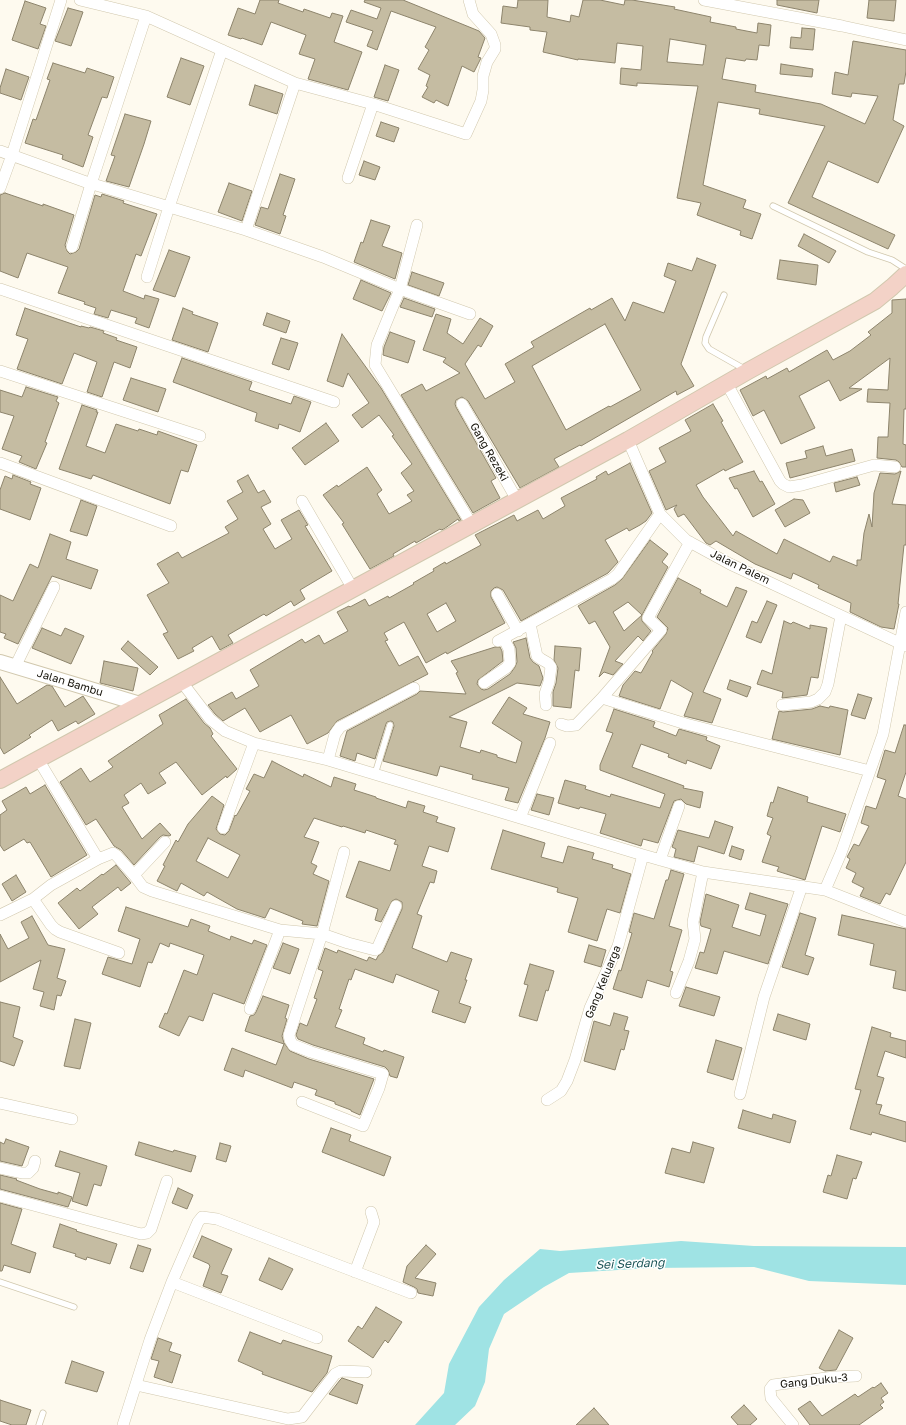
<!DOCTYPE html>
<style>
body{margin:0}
canvas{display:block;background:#fefaef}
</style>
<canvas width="906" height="1425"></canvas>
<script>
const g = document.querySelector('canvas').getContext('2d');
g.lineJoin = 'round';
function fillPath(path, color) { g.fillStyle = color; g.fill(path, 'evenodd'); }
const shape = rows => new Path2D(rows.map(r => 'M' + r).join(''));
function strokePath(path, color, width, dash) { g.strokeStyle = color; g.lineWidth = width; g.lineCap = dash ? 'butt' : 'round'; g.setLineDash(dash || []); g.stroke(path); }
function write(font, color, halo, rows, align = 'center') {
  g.font = font + ' "Golos Text",sans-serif'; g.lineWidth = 3; g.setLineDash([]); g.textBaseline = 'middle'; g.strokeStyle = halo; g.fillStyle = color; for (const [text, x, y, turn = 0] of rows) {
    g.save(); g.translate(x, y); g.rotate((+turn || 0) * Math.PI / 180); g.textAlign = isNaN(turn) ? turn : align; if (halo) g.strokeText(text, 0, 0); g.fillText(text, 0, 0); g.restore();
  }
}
fillPath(shape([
 [681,1241,754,1246,906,1247,906,1285,809,1281,754,1267,651,1268,569,1273,544,1287,504,1314,489,1349,485,1382,475,1406,455,1425,415,1425,444,1393,449,1364,479,1307,504,1280,540,1249,560,1251]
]), '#9fe3e4');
const building = shape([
 [260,0,279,0,278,3,303,12,304,9,330,18,332,13,343,16,334,42,362,52,348,90,308,79,315,59,299,54,306,35,271,22,262,45,242,38,241,39,228,35,238,8,255,14,260,0],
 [365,0,403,0,479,31,485,38,478,57,481,58,474,72,462,66,448,106,436,100,434,103,422,97,428,87,426,86,430,75,418,69,429,50,425,47,436,27,391,11,377,50,367,46,373,31,346,22,351,10,377,19,381,8,364,2,365,0],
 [518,0,548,0,547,17,570,22,571,15,579,17,583,0,600,0,624,5,625,0,632,0,675,7,674,9,711,17,710,22,736,27,736,29,757,33,758,23,771,25,769,46,759,45,757,60,746,59,745,61,726,58,722,79,756,85,755,92,821,104,865,124,878,96,852,93,851,97,832,94,835,72,848,75,853,41,906,50,906,71,904,84,899,84,893,120,904,126,878,183,828,161,812,197,895,235,888,249,788,203,825,126,759,114,760,109,718,102,703,185,746,200,743,208,761,214,752,239,740,235,741,231,697,215,701,203,677,198,698,86,637,83,637,86,620,84,621,68,641,70,643,46,617,43,615,63,578,59,578,60,543,52,547,32,530,30,530,27,501,23,503,6,517,8,518,0],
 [670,39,706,45,703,65,667,62,670,39],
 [777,0,819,0,817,13,777,5,777,0],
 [869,0,896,0,894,21,867,18,869,0],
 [25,1,46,8,40,24,46,26,38,49,12,40,25,1],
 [68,8,83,12,71,46,55,41,68,8],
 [802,28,815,29,813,50,790,48,791,37,801,38,802,28],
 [181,58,204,66,190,105,167,97,181,58],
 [53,63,85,73,87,68,114,77,107,98,102,97,88,135,93,137,83,167,62,159,63,155,25,143,33,119,36,120,50,80,47,79,53,63],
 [781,64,813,69,812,77,780,74,781,64],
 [385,65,399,70,388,101,374,97,385,65],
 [6,69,29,77,21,100,0,93,0,88,6,69],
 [255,85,283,94,277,114,249,105,255,85],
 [125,114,151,121,144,144,129,187,106,181,115,156,111,155,125,114],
 [381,122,399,128,394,142,376,136,381,122],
 [364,161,380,167,375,180,359,175,364,161],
 [280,174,295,179,283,215,286,216,280,234,255,225,261,207,268,209,280,174],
 [229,183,252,191,242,221,218,212,229,183],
 [5,193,43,206,43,204,74,215,65,245,67,251,70,254,76,252,79,249,95,195,101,197,102,194,124,201,123,203,157,214,141,256,136,254,123,291,144,299,145,295,159,299,149,328,135,323,137,318,111,310,108,318,94,314,96,308,84,304,85,302,58,293,68,267,27,253,18,278,0,271,0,195,5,193],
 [371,220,390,226,382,246,402,253,395,279,354,262,361,242,363,243,371,220],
 [804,234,836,251,829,263,798,246,804,234],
 [169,250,190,257,175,297,153,290,169,250],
 [697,258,716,265,681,364,694,386,677,395,676,391,581,446,580,445,554,459,559,467,520,488,468,401,462,397,456,400,455,404,456,407,496,478,491,481,500,498,473,513,401,395,422,384,426,391,460,373,443,362,446,358,423,350,436,314,451,319,447,333,463,344,480,318,493,326,481,347,478,345,465,364,485,399,515,382,505,364,534,347,531,342,590,308,591,310,612,298,625,321,633,302,664,313,676,281,664,276,668,263,692,271,697,258],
 [605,324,641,390,610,407,609,406,566,430,532,366,605,324],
 [780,260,818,265,816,285,777,279,780,260],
 [412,272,444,283,439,296,408,285,412,272],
 [361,280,391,293,382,311,353,299,361,280],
 [404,298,435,309,432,317,400,307,404,298],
 [906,299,906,409,904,409,903,444,906,445,906,467,902,467,899,462,896,460,877,458,878,437,888,437,890,403,867,402,868,389,888,390,890,358,849,388,862,389,840,401,829,380,799,396,815,428,781,444,764,410,753,416,740,390,766,376,767,379,787,368,789,372,827,350,833,360,850,351,871,335,868,332,892,313,892,300,906,299],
 [25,308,81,327,81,326,89,328,90,327,104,331,103,333,117,338,116,340,137,347,130,368,114,362,102,397,87,392,97,362,74,353,62,384,17,369,28,339,16,335,25,308],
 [183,308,193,312,192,314,218,323,208,352,172,340,183,308],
 [267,313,290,321,286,333,263,325,267,313],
 [390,332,415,341,408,363,383,355,384,347,390,332],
 [342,334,381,388,461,520,459,521,458,519,444,529,441,530,440,529,416,543,415,541,393,554,394,556,370,569,342,524,344,523,323,495,337,485,338,487,367,467,382,490,377,494,389,514,412,501,407,495,414,491,401,473,412,464,392,436,394,435,379,415,362,428,352,415,369,403,348,373,343,387,327,381,342,334],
 [281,338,298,343,289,370,272,364,281,338],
 [182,358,252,382,249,390,291,404,294,396,311,402,300,432,279,424,278,429,255,421,257,413,173,382,182,358],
 [131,378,166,389,158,412,123,400,131,378],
 [26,387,58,397,56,401,59,403,45,442,47,443,36,469,19,462,22,456,2,449,14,416,0,412,0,390,22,397,26,387],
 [713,404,723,421,721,422,743,462,725,471,724,469,696,485,703,497,733,536,736,531,777,554,784,539,830,562,833,556,857,566,857,560,861,560,864,533,869,514,872,527,874,493,880,473,895,474,901,471,892,504,906,505,906,545,904,545,898,604,899,604,894,629,881,627,850,612,851,603,818,588,819,585,793,573,791,579,755,564,716,541,710,545,706,543,684,514,678,517,674,509,677,505,666,510,649,471,666,462,659,448,691,431,685,420,713,404],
 [82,405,97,410,96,412,98,412,86,446,105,453,116,424,138,431,139,429,157,435,158,431,197,445,188,472,181,470,170,504,93,475,91,479,59,469,82,405],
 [326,423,339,441,305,465,292,448,326,423],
 [823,446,826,456,852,449,855,461,790,478,786,463,807,458,805,451,823,446],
 [630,463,652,513,646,521,640,525,629,531,627,528,605,540,618,562,608,573,521,621,503,590,497,587,494,588,491,591,491,597,505,623,447,654,446,652,426,663,404,622,384,633,388,640,385,641,399,666,418,656,428,674,337,721,328,733,307,744,291,715,260,732,245,708,223,721,215,714,208,705,232,692,236,699,259,686,250,670,302,639,305,643,319,635,324,644,348,631,337,612,349,606,350,607,365,599,369,606,388,596,389,598,414,584,413,583,434,571,433,569,445,562,446,564,481,545,475,535,514,515,517,521,538,510,543,519,565,506,561,498,597,479,596,477,606,471,608,475,630,463],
 [446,603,456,621,437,632,427,614,446,603],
 [754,471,760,482,762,481,775,504,753,517,737,488,735,489,729,478,754,471],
 [13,475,31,482,30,484,41,488,30,520,0,509,0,490,5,476,12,479,13,475],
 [248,475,258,493,264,490,271,502,261,507,271,524,263,529,275,549,292,539,281,520,299,510,308,525,305,526,332,571,300,590,305,599,294,606,291,601,266,616,264,614,228,635,233,643,220,650,212,636,192,648,194,651,178,659,163,634,168,632,147,595,169,583,157,564,178,552,182,558,229,533,225,527,238,519,227,501,243,492,237,481,248,475],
 [857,477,860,485,836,492,834,483,857,477],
 [794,499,803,500,810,513,785,527,775,510,794,499],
 [81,500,97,506,87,536,70,531,81,500],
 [50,534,71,542,66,559,98,570,91,589,52,576,18,644,4,638,6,634,0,632,0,595,13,601,30,564,38,568,50,534],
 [650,540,668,554,662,562,668,567,642,615,628,602,613,612,624,631,642,615,642,621,651,631,643,641,638,636,615,661,623,664,613,675,604,672,599,677,610,647,595,621,589,624,578,606,615,585,622,579,650,540],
 [678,578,701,590,700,593,727,607,736,587,747,591,703,692,721,699,712,723,684,716,693,693,671,680,660,709,619,696,623,685,635,671,641,673,653,652,652,651,666,634,668,628,657,617,678,578],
 [767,601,777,605,761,643,746,637,752,621,757,623,767,601],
 [784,621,791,624,793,622,810,629,810,625,827,628,818,678,811,677,807,695,782,698,783,692,757,684,762,670,772,674,784,621],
 [42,628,61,636,65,628,84,636,71,664,32,648,42,628],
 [526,638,530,658,533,662,539,666,543,678,540,686,517,683,449,717,467,722,460,747,480,753,481,750,497,755,497,757,516,763,522,742,492,723,509,697,527,708,523,714,550,722,545,738,518,803,505,800,509,788,472,779,473,775,440,766,437,776,383,761,394,726,393,722,391,721,387,722,386,724,375,759,357,753,355,761,340,756,347,731,417,694,420,691,466,694,456,673,458,672,451,661,495,647,500,647,502,651,503,661,478,680,477,684,481,689,484,690,488,689,510,674,515,667,517,662,516,648,513,642,526,638],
 [128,641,158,667,150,675,121,649,128,641],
 [555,646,581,648,579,671,575,670,571,708,553,706,553,692,556,683,558,668,554,660,555,646],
 [104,661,138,668,133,691,100,683,104,661],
 [0,677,17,704,47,685,52,686,65,707,83,696,95,714,78,724,76,721,58,731,52,720,29,735,31,737,4,754,0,747,0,677],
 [730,680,751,687,747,697,727,689,730,680],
 [858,694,872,698,865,719,851,715,858,694],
 [186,699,204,723,210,728,213,734,211,736,237,769,227,778,226,776,202,795,176,762,159,773,166,783,148,794,141,783,124,795,129,803,122,807,142,839,160,823,171,835,169,836,163,835,160,837,134,865,121,850,114,846,96,819,86,825,60,782,81,768,90,782,113,767,108,761,163,724,159,715,186,699],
 [820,706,829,708,830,706,848,710,840,755,772,739,779,711,783,712,812,709,820,706],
 [614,709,655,722,653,727,676,736,679,729,707,737,706,740,720,746,711,769,687,760,686,764,668,757,669,754,641,744,632,767,684,786,683,788,703,792,700,808,686,804,681,799,674,801,658,843,643,839,641,846,600,833,606,814,580,807,579,809,558,803,565,780,586,786,585,789,610,797,611,794,660,808,665,794,600,770,600,765,613,733,606,731,614,709],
 [904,725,906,725,906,772,898,796,906,799,906,862,890,895,886,893,880,904,860,896,864,888,852,882,856,873,846,868,850,859,847,857,854,844,859,846,869,826,861,823,866,806,876,809,886,780,877,777,885,750,895,753,904,725],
 [272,761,303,777,304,774,331,787,334,777,356,784,354,790,376,797,376,798,406,808,408,801,425,806,423,812,438,817,436,822,455,828,448,852,429,846,422,866,437,871,434,883,430,882,417,914,422,916,412,948,447,962,451,952,472,959,465,980,467,980,459,1003,471,1007,465,1023,432,1012,439,991,396,974,393,983,355,969,351,980,349,979,339,1009,342,1010,335,1027,365,1038,363,1044,383,1052,384,1050,404,1057,397,1078,390,1076,388,1070,385,1067,313,1045,298,1039,296,1035,300,1023,307,1026,317,999,314,998,323,971,318,969,325,948,337,953,338,950,367,961,369,957,376,960,378,956,383,952,402,909,402,902,396,899,392,901,381,922,375,920,378,909,346,897,359,861,390,871,398,845,394,844,396,840,366,830,365,833,343,826,342,827,314,818,304,837,319,842,311,863,317,866,313,874,329,881,317,926,302,924,303,921,270,908,265,918,237,909,207,892,204,896,181,883,177,891,157,881,165,866,163,865,176,840,178,842,188,824,212,796,224,805,216,829,220,834,225,835,229,831,235,815,236,816,238,813,250,791,246,789,254,774,264,778,272,761],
 [208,838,240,855,228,878,196,861,208,838],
 [45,785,87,855,51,877,30,842,27,843,24,839,4,851,0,845,0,815,7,810,2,801,26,787,30,794,45,785],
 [778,787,808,797,807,802,846,814,840,832,822,826,805,880,777,871,779,867,762,862,771,836,767,834,773,818,767,816,771,802,773,803,778,787],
 [537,794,554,798,549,815,531,810,537,794],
 [715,821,733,827,724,854,698,846,694,862,674,857,676,849,672,847,678,830,709,838,715,821],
 [503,830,545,843,541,857,563,863,568,846,594,853,592,859,613,865,612,868,631,874,620,913,607,909,597,941,568,932,578,898,557,892,558,888,491,869,503,830],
 [732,846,744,850,741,860,729,856,732,846],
 [116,865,131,883,121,891,118,887,92,907,98,914,79,929,58,903,77,888,80,891,102,874,103,875,116,865],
 [671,870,684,874,669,926,682,930,670,971,673,972,669,987,647,980,642,998,613,989,619,970,621,971,632,933,629,932,634,913,654,919,666,880,668,880,671,870],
 [16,875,26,892,12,901,2,884,16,875],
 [750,893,788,904,768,964,724,951,717,974,695,968,700,952,704,953,711,929,701,926,700,922,706,894,739,905,732,927,760,936,766,915,745,909,750,893],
 [126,907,188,927,191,919,210,926,208,931,230,940,231,936,252,944,254,940,267,945,244,1004,213,993,203,1021,189,1016,179,1036,159,1027,165,1013,167,1014,184,970,197,975,204,955,170,943,169,947,160,943,152,963,148,962,140,987,102,974,108,957,132,964,140,939,118,931,126,907],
 [800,913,816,918,805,955,814,958,808,975,782,967,800,913],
 [842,915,906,929,906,991,893,988,896,971,870,965,874,944,838,935,842,915],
 [32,916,48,945,65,949,57,978,66,981,61,996,57,995,54,1010,40,1006,44,992,33,989,41,960,0,982,0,934,8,949,29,938,21,922,32,916],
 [283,943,299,949,290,974,273,968,283,943],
 [589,945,606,950,601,967,584,962,589,945],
 [530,964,554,971,548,991,546,990,537,1021,519,1016,528,985,524,984,530,964],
 [686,987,720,997,714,1016,679,1006,686,987],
 [263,996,289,1005,285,1018,287,1019,282,1036,284,1043,290,1051,309,1059,374,1079,360,1115,351,1111,351,1110,335,1104,335,1102,315,1095,317,1090,294,1082,292,1088,245,1070,243,1077,224,1070,232,1048,276,1065,284,1044,245,1031,250,1016,254,1015,256,1012,263,996],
 [0,1002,20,1007,13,1037,23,1041,14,1066,0,1061,0,1002],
 [614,1013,628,1017,624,1030,629,1031,624,1050,621,1049,615,1070,584,1061,594,1021,610,1026,614,1013],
 [778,1014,810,1024,806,1040,773,1030,778,1014],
 [75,1019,91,1023,80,1069,64,1066,75,1019],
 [872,1027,891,1033,890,1037,906,1041,906,1058,885,1051,877,1076,884,1078,876,1104,882,1105,879,1114,906,1122,906,1142,872,1132,871,1135,850,1129,861,1090,855,1089,872,1027],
 [716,1040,742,1048,733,1080,707,1072,716,1040],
 [743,1110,772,1119,773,1114,796,1121,790,1143,738,1128,743,1110],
 [331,1128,351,1135,349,1141,391,1157,384,1176,322,1152,331,1128],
 [6,1139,29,1147,22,1166,0,1161,0,1142,4,1144,6,1139],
 [139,1142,173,1152,174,1150,196,1156,191,1172,135,1155,139,1142],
 [693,1142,714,1148,704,1183,665,1173,672,1148,690,1153,693,1142],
 [220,1143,231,1146,226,1162,216,1159,220,1143],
 [60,1151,107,1166,101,1186,94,1184,87,1206,72,1201,80,1173,55,1166,60,1151],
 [837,1155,862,1162,856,1179,853,1178,847,1199,823,1192,828,1175,831,1176,837,1155],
 [0,1175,17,1179,16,1180,40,1189,58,1194,58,1192,72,1197,68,1207,0,1189,0,1175],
 [178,1188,193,1195,187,1209,172,1203,178,1188],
 [0,1203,22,1209,11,1244,36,1253,30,1273,4,1265,2,1271,0,1271,0,1203],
 [60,1224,77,1230,76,1231,117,1244,110,1264,87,1257,86,1260,75,1256,76,1254,53,1247,60,1224],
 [202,1236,232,1249,221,1274,228,1276,221,1293,203,1286,210,1266,209,1265,209,1264,193,1257,202,1236],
 [138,1245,151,1249,143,1272,130,1268,138,1245],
 [426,1245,436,1254,415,1278,436,1283,433,1296,418,1293,417,1289,414,1287,403,1282,407,1266,426,1245],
 [269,1258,293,1269,282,1290,259,1280,269,1258],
 [376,1307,402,1322,388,1343,385,1340,373,1358,348,1341,358,1326,362,1329,376,1307],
 [839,1330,853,1338,836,1370,825,1371,819,1368,839,1330],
 [250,1332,281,1344,283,1340,332,1356,327,1373,312,1392,262,1374,263,1372,238,1361,250,1332],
 [158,1338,172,1343,169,1351,181,1355,172,1383,154,1377,159,1361,151,1359,158,1338],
 [72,1361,104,1372,97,1392,65,1383,72,1361],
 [342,1378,363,1385,357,1404,329,1394,340,1380,342,1378],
 [881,1383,888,1393,881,1398,884,1402,880,1405,883,1408,859,1425,810,1425,798,1409,810,1401,822,1416,855,1394,858,1397,873,1387,874,1388,881,1383],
 [0,1400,31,1410,26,1425,12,1425,0,1421,0,1400],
 [744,1405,757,1419,750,1425,738,1425,731,1417,744,1405],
 [594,1408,609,1425,576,1425,594,1408]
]);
fillPath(building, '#c5bca2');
strokePath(building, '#8d846c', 1);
const service = shape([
 [773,206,868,252,892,260,906,269],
 [724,295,706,337,705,343,709,349,746,370],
 [375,774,390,725],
 [0,1282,74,1307],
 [39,1425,43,1413]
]);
const minor = shape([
 [80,0,146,16,295,83,373,104,466,134,481,101,483,90,483,76,487,62,495,49,495,45,491,34,473,14,469,0],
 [704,0,842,26,906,40],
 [0,151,86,182,246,230,323,257,400,289,470,314],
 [348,178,373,104],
 [0,188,12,155,61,0],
 [417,225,400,289,377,345,375,365,472,525],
 [246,230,295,83],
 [72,247,91,184,146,16],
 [147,277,169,207,222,50],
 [0,289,334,402],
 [0,371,200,436],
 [727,384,780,481,783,484,789,487,802,485,874,465,895,467],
 [462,404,517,500],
 [628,440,660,514,686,540,730,564,906,646],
 [0,463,171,526],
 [302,501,353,589],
 [690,542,648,618,661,630,602,698,686,724,870,771],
 [497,594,518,631],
 [530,624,537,656,541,659,548,663,551,667,549,682,545,694,546,705],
 [498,641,612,579,618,574,660,514],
 [15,667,54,587],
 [181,681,210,719,225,731,254,743,328,760,643,855,703,872,825,890,841,853,883,734,906,612],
 [484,683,506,668,510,663,509,649,504,639],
 [782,705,811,702,818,699,825,692,828,684,841,616],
 [561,724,567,726,576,725,602,698],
 [38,759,98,859],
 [328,760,335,734,340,727,414,688],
 [520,818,550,743],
 [223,828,254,743],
 [165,842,134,875,143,887,152,891,280,930,322,934,348,943,375,950,377,949,396,906],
 [660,860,679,806],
 [825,890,906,922],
 [33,899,51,925,55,929,60,932,119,953],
 [0,915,33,899,51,885,98,859,113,853,116,855,134,875],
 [676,993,689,961,695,939,693,922,703,872],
 [250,1009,280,930],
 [740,1094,764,997,802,886],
 [547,1100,561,1091,567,1081,575,1060,590,1008,618,946,643,855],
 [302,1102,363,1126,379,1088,383,1074,311,1052,293,1045,290,1040,289,1035,322,934,344,852],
 [0,1103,72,1119],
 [0,1168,22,1173,28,1173,33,1168,35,1161],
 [0,1196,141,1234,147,1233,151,1229,167,1181],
 [355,1272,374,1222,371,1212],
 [172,1282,317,1338],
 [136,1385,288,1419,302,1417,335,1374,341,1371,366,1372],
 [123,1425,150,1340,172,1282,198,1222,202,1217,217,1219,411,1293],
 [793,1425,771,1398,770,1389,773,1385,834,1377,856,1376]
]);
const tertiary = shape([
 [0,662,140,704]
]);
const secondary = shape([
 [0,780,628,440,748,371,875,301,892,287,906,274]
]);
strokePath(service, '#d1c8ae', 7);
strokePath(minor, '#d1c8ae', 12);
strokePath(tertiary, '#d1c8ae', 16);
strokePath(secondary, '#d1c8ae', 18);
strokePath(service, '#fff', 5.5);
strokePath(minor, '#fff', 11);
strokePath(tertiary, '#fff', 14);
strokePath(secondary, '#f3d2c7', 16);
write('11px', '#131007', '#fff', [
 ["Gang Rezeki",489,452,60],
 ["Jalan Palem",740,567,26],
 ["Jalan Bambu",70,683,17],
 ["Gang Keluarga",603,982,-68],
 ["Gang Duku-3",814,1381,-6]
]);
write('italic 12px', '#1c5658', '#fff', [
 ["Sei Serdang",630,1264,-2]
]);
</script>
